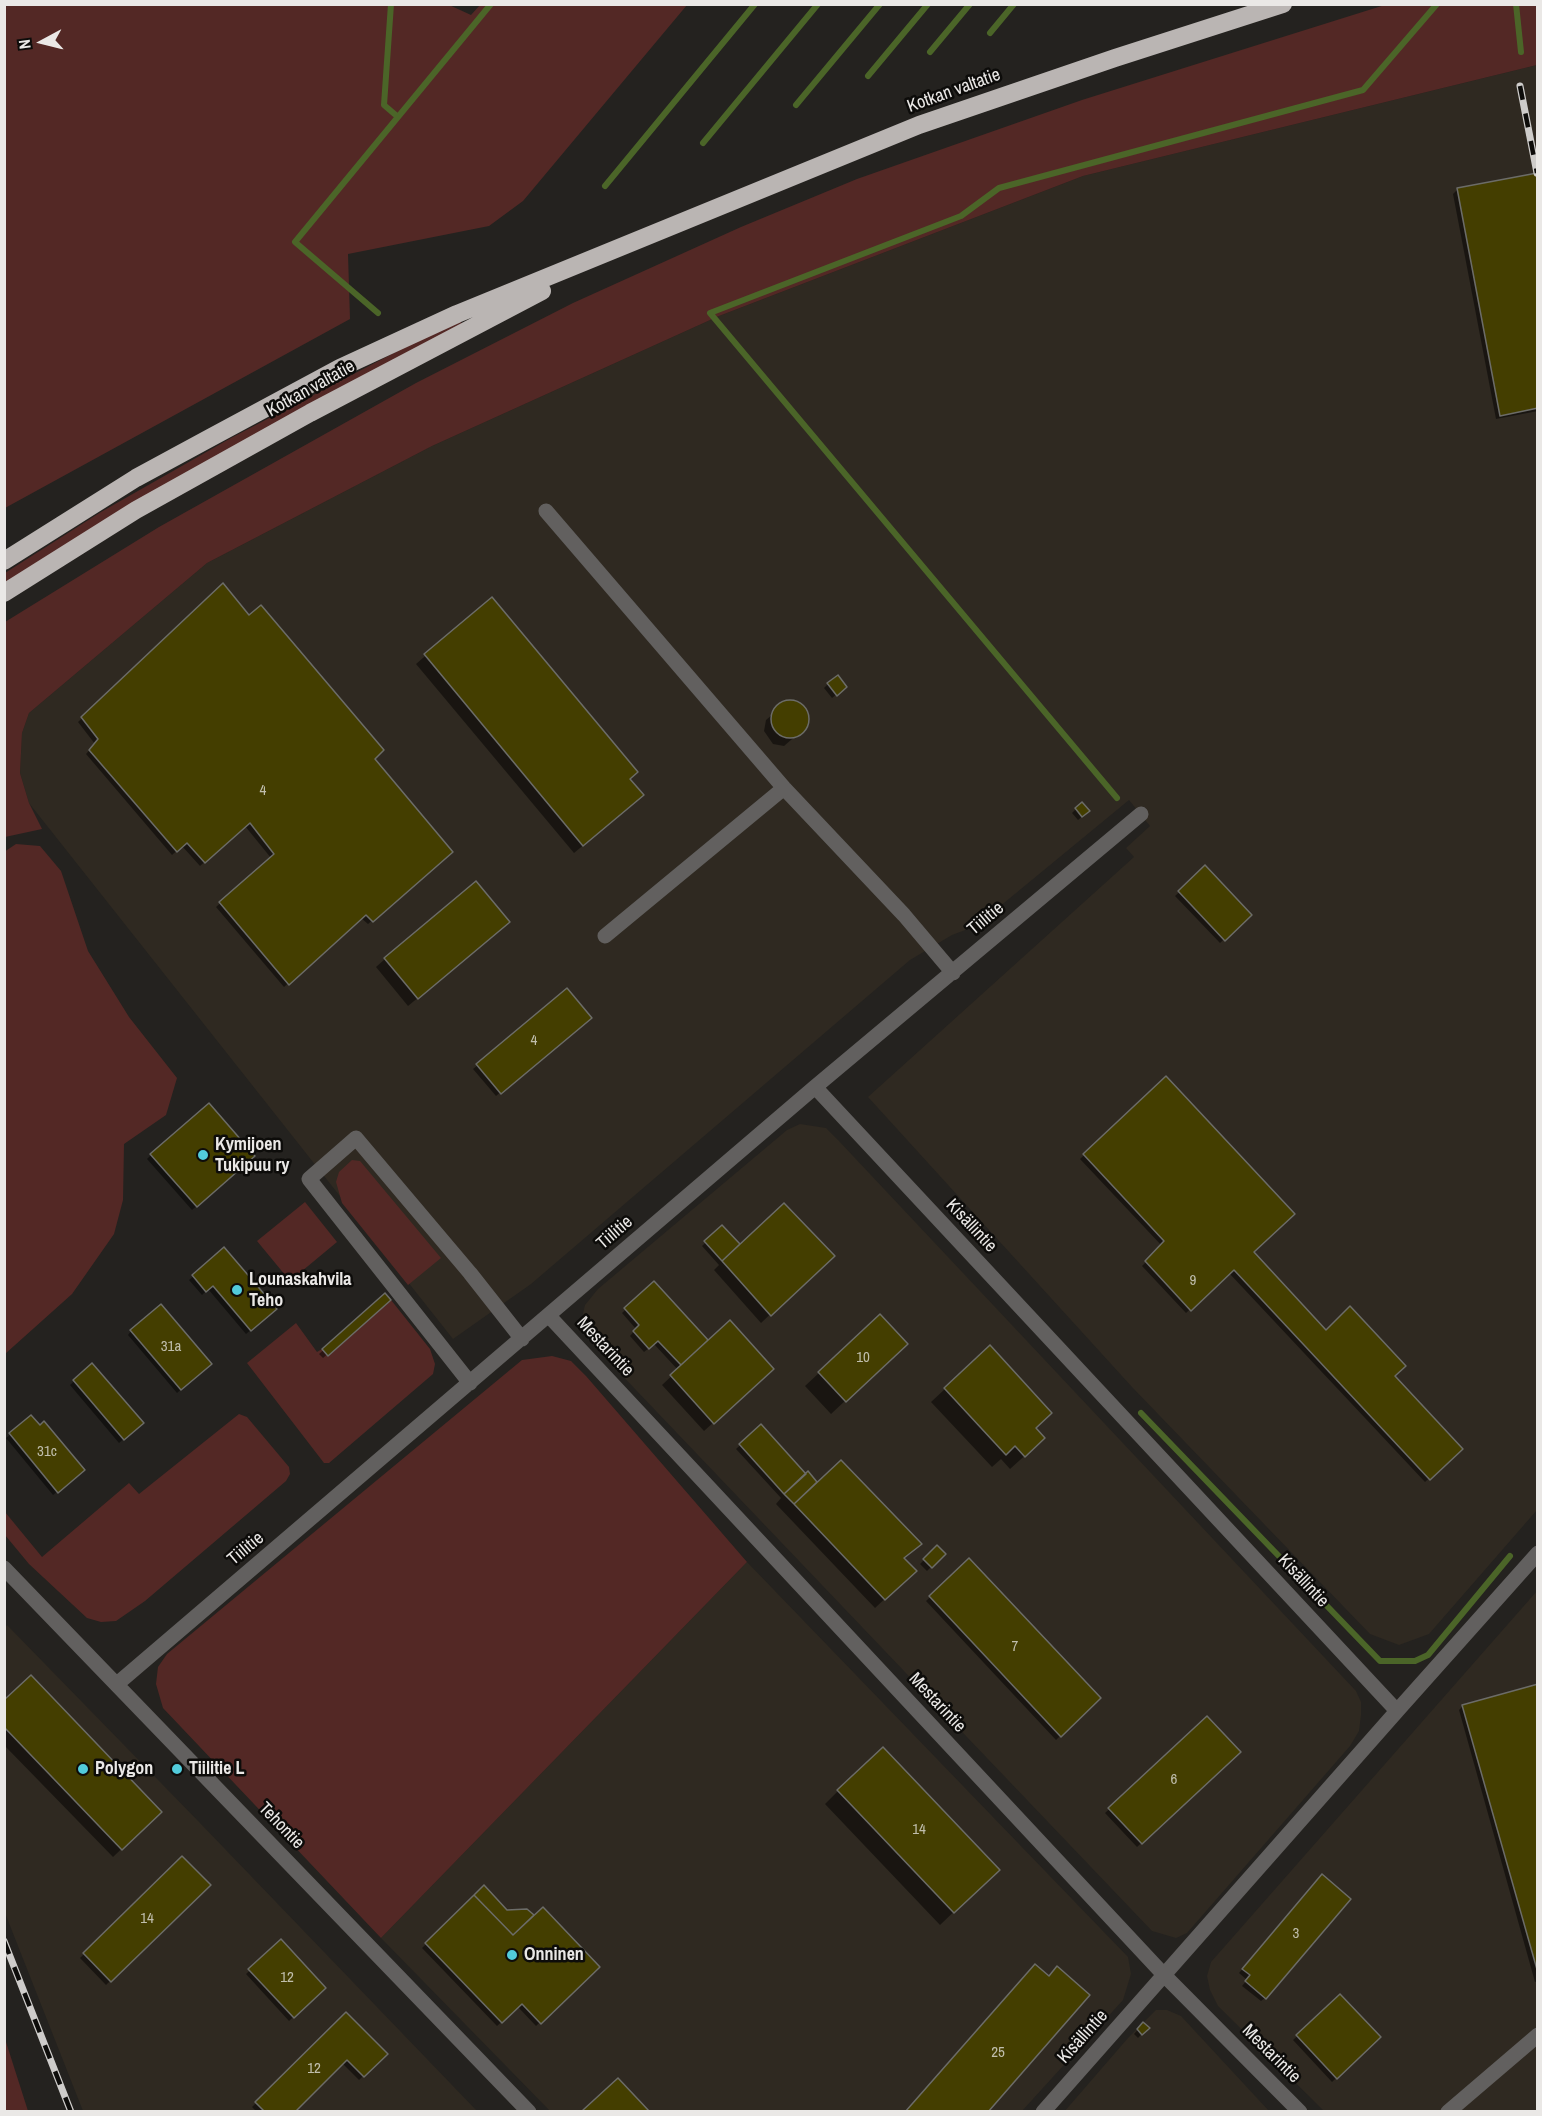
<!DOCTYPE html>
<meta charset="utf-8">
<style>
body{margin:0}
#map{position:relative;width:1542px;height:2116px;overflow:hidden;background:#24221f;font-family:"Archivo Narrow",sans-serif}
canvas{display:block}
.frame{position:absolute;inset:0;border:6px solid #eae8e6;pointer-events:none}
.north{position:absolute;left:12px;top:12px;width:60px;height:60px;-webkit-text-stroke:4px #0d0c0a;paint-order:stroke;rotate:263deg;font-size:16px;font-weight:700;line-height:24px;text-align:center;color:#eae8e6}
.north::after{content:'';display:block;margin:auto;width:21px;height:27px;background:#eae8e6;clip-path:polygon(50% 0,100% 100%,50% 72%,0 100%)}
</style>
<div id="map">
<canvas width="1542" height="2116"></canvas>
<div class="frame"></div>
<div class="north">N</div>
</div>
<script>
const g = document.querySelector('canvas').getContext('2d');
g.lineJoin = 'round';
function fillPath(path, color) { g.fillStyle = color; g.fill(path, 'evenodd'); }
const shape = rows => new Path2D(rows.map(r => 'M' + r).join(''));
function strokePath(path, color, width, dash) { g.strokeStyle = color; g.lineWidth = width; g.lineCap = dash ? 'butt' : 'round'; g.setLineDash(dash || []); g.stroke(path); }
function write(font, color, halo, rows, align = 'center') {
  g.font = font + ' "Archivo Narrow",sans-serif'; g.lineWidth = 5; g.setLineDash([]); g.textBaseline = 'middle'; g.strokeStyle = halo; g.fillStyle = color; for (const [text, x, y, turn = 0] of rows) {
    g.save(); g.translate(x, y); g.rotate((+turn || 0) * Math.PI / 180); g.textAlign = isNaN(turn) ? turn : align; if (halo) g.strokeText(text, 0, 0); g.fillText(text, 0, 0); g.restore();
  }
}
fillPath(shape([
 [1537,65,1537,1510,1429,1634,1399,1645,1370,1634,1132,1387,868,1097,1134,857,1126,848,1150,826,1129,800,976,926,952,935,910,960,531,1284,453,1339,29,803,20,773,22,733,29,713,207,563,432,446,719,316,1083,176],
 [800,1124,826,1128,838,1140,1356,1691,1361,1702,1361,1715,1359,1731,1350,1746,1187,1933,1176,1938,1152,1931,594,1346,586,1332,582,1318,585,1305,598,1289,787,1130],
 [747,1562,1128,1957,1131,1974,1123,2000,1022,2111,551,2112,381,1938],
 [1537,1591,1537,2111,1324,2111,1218,2006,1210,1990,1207,1976,1211,1962],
 [7,1625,200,1823,477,2111,83,2111,5,1913,4,1629],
 [1156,2010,1167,2010,1181,2016,1269,2111,1064,2112,1128,2038]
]), '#2f2921');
fillPath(shape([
 [447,4,471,15,480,5,687,5,523,201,489,226,348,254,350,319,5,508,5,5],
 [1388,4,1537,5,1537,65,1083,176,719,316,432,446,207,563,29,713,22,733,20,773,29,803,42,829,5,837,5,622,159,527,416,383,573,303,741,227,857,179,1082,100],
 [459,319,463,325,5,584,5,573,101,512,231,438],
 [16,844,40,846,61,871,88,951,129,1017,177,1078,166,1115,124,1144,123,1200,114,1234,72,1294,5,1354,4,852],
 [352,1160,360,1161,441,1258,408,1285,342,1203,336,1182,339,1172],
 [305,1202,337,1242,290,1281,257,1241],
 [391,1300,430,1349,435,1364,433,1374,329,1463,324,1463,247,1363,296,1323,317,1352,322,1349,328,1355],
 [552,1356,571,1361,586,1376,747,1562,381,1938,163,1708,156,1684,158,1667,167,1654,522,1360],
 [239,1414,247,1417,289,1467,290,1474,286,1481,145,1601,116,1621,101,1622,87,1618,29,1564,5,1535,5,1512,42,1557,129,1483,139,1494],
 [4,2039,6,2042,28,2111,5,2111]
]), '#532825');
fillPath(shape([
 [1538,175,1538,411,1496,419,1453,194,1457,190],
 [222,586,373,759,448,856,368,924,361,918,284,987,216,907,271,858,245,826,200,866,182,846,172,855,86,754,95,744,78,722],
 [491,599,628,779,633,804,574,853,416,664],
 [828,684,841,691,832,698,824,688],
 [787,702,799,703,808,715,806,727,784,746,773,744,764,731,766,720],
 [1076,809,1084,815,1078,820,1072,813],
 [1205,868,1250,915,1220,943,1175,896],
 [500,930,408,1006,376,967,385,959],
 [567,990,586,1022,496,1096,473,1069],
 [1166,1078,1252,1253,1325,1332,1393,1376,1461,1449,1425,1482,1229,1273,1186,1313,1142,1266,1162,1246,1080,1159],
 [151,1155,249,1160,192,1210,147,1159],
 [722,1227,740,1246,832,1256,761,1323,714,1270,719,1265,702,1246],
 [224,1250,271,1313,246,1334,208,1289,202,1295,189,1280],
 [654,1283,708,1342,763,1378,704,1431,662,1385,678,1370,654,1344,644,1352,630,1336,636,1329,622,1313],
 [385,1295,385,1304,323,1358,319,1354],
 [880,1316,892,1357,831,1414,805,1386],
 [131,1331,206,1367,177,1393,128,1335],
 [990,1347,1034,1428,1030,1451,1010,1469,1001,1459,992,1467,931,1402],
 [92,1365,138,1426,119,1443,70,1385],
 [31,1417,79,1474,53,1495,6,1438],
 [761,1426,806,1475,808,1473,903,1559,906,1579,875,1608,776,1504,781,1498,736,1449],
 [937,1547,944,1554,927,1571,920,1564],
 [969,1560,1099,1698,1056,1740,926,1601],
 [1538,1686,1538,1981,1535,1982,1459,1710,1463,1706],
 [4,1702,160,1812,113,1857,4,1745],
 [1207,1718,1239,1752,1137,1847,1105,1813],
 [838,1791,984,1883,940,1925,825,1804],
 [182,1858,208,1885,106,1985,80,1958],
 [1319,1880,1265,1998,1261,2001,1242,1986,1247,1980,1239,1973],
 [484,1887,507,1911,526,1911,598,1967,536,2026,518,2007,497,2026,422,1948],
 [281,1941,324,1988,289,2021,246,1974],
 [1340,1996,1379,2037,1332,2082,1293,2040],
 [346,2014,386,2054,359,2080,342,2063,293,2112,257,2112,252,2107],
 [1143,2024,1147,2028,1138,2038,1134,2034]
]), '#0007');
strokePath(shape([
 [391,4,384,105,398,117],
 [1516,4,1521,52],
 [990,33,1014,4],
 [930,52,970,4],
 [868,76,928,4],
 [796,105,880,4],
 [703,143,818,4],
 [605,186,755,4],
 [378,313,295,242,491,4],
 [1117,798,710,313,961,216,999,188,1363,90,1437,4],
 [1141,1413,1380,1661,1415,1661,1428,1655,1510,1556]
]), '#4b6528', 6);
const building = shape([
 [1537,173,1538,408,1500,416,1457,188,1537,173],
 [223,583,249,615,261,605,384,750,375,759,453,852,373,922,366,915,289,985,219,902,274,854,250,823,205,863,187,843,177,852,89,750,98,739,81,717,223,583],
 [492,597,638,772,630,779,644,795,583,846,424,654,492,597],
 [838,675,847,687,837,696,827,683,838,675],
 '771 719a19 19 0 1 1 38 0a19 19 0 1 1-38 0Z',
 [1082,802,1090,811,1082,817,1075,808,1082,802],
 [1205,865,1252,915,1225,941,1178,891,1205,865],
 [476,881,510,922,418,999,384,958,476,881],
 [567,988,592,1018,501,1094,476,1064,567,988],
 [1166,1076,1295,1214,1254,1252,1326,1330,1350,1306,1406,1366,1395,1376,1463,1449,1430,1480,1234,1270,1191,1311,1145,1261,1164,1241,1083,1154,1166,1076],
 [209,1103,255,1156,197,1207,150,1154,209,1103],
 [784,1203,835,1256,771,1316,722,1261,784,1203],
 [722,1225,740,1244,722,1261,704,1241,722,1225],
 [224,1247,277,1309,251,1331,213,1286,206,1292,192,1275,224,1247],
 [654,1281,708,1340,681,1365,658,1341,649,1349,633,1331,639,1325,624,1308,654,1281],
 [385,1293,391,1300,328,1356,322,1349,385,1293],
 [161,1304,212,1364,181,1390,130,1330,161,1304],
 [880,1314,908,1344,846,1402,818,1372,880,1314],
 [730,1320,774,1369,714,1424,670,1375,730,1320],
 [990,1345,1052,1413,1036,1428,1045,1438,1025,1457,1015,1446,1006,1455,944,1388,990,1345],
 [92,1363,144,1423,124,1440,73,1380,92,1363],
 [31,1415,40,1425,44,1421,85,1470,58,1493,9,1433,31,1415],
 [761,1424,806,1474,784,1494,739,1444,761,1424],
 [841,1460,922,1544,904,1558,917,1571,885,1600,794,1504,841,1460],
 [808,1471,817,1482,794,1504,784,1494,808,1471],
 [937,1545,946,1554,932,1568,923,1559,937,1545],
 [969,1558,1101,1698,1061,1737,929,1596,969,1558],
 [31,1675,162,1812,122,1850,4,1727,4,1700,31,1675],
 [1538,1684,1538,1973,1462,1705,1538,1684],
 [1207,1716,1241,1752,1142,1844,1108,1808,1207,1716],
 [883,1747,1000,1870,954,1913,837,1790,883,1747],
 [182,1856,211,1885,111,1982,83,1953,182,1856],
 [1322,1874,1351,1899,1266,1999,1245,1981,1250,1975,1242,1969,1322,1874],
 [484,1885,507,1910,527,1909,534,1915,513,1935,474,1895,484,1885],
 [474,1895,513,1935,543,1907,600,1967,541,2024,522,2004,502,2023,425,1943,474,1895],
 [281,1939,326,1988,294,2018,248,1969,281,1939],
 [1035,1964,1049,1976,1057,1966,1090,1995,988,2112,905,2112,1035,1964],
 [1340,1994,1381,2037,1337,2079,1296,2035,1340,1994],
 [346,2012,388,2054,364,2077,347,2060,295,2112,265,2112,255,2102,346,2012],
 [1143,2022,1150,2028,1142,2035,1137,2029,1143,2022],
 [618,2078,650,2112,585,2112,583,2110,618,2078]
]);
fillPath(building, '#443e00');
strokePath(building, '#6c6c68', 1.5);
strokePath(shape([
 [546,511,784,788,904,915,953,973],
 [605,936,784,788],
 [815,1087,1397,1711,1043,2112],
 [549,1316,1165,1976,1300,2112],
 [470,1383,309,1179,356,1138,470,1273,522,1339],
 [4,1568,529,2112],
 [117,1684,815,1087,1141,814],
 [1397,1711,1538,1553],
 [1448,2112,1538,2035]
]), '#62605f', 15);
strokePath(shape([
 [4,561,136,478,208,439,340,368,457,314,919,125,1115,58,1283,4],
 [4,593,136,510,310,413,542,291]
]), '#bab5b3', 18);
const rail = shape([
 [1520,86,1537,173],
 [4,1941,71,2112]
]);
strokePath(rail, '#ceccca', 7);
strokePath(rail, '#0d0c0a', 4.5, [14]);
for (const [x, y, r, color] of [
 [203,1155,6,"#52cbda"],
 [237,1290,6,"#52cbda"],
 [83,1769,6,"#52cbda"],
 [177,1769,6,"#52cbda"],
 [512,1955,6,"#52cbda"]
]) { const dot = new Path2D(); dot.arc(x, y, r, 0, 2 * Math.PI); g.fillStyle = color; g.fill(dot); strokePath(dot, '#0d0c0a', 2); }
write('15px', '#c0beac', null, [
 ["4",263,791],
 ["4",534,1041],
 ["9",1193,1281],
 ["31a",171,1347],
 ["10",863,1358],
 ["31c",47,1452],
 ["7",1015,1647],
 ["6",1174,1780],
 ["14",919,1830],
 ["14",147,1919],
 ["3",1296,1934],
 ["12",287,1978],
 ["25",998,2053],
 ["12",314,2069]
]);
write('18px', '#eae8e6', '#0d0c0a', [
 ["Kotkan valtatie",954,91,-20],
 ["Kotkan valtatie",311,389,-29],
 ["Tiilitie",986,919,-40],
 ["Kisällintie",971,1226,47],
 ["Tiilitie",615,1233,-41],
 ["Mestarintie",605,1347,47],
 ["Tiilitie",246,1549,-40],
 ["Kisällintie",1303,1581,47],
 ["Mestarintie",937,1703,47],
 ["Tehontie",281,1826,46],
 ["Kisällintie",1083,2037,-48],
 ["Mestarintie",1271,2054,45]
]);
write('bold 18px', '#eae8e6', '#0d0c0a', [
 ["Kymijoen",215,1145],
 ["Tukipuu ry",215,1166],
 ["Lounaskahvila",249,1280],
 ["Teho",249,1301],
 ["Polygon",95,1769],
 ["Tiilitie L",189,1769],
 ["Onninen",524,1955]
], 'left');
</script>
